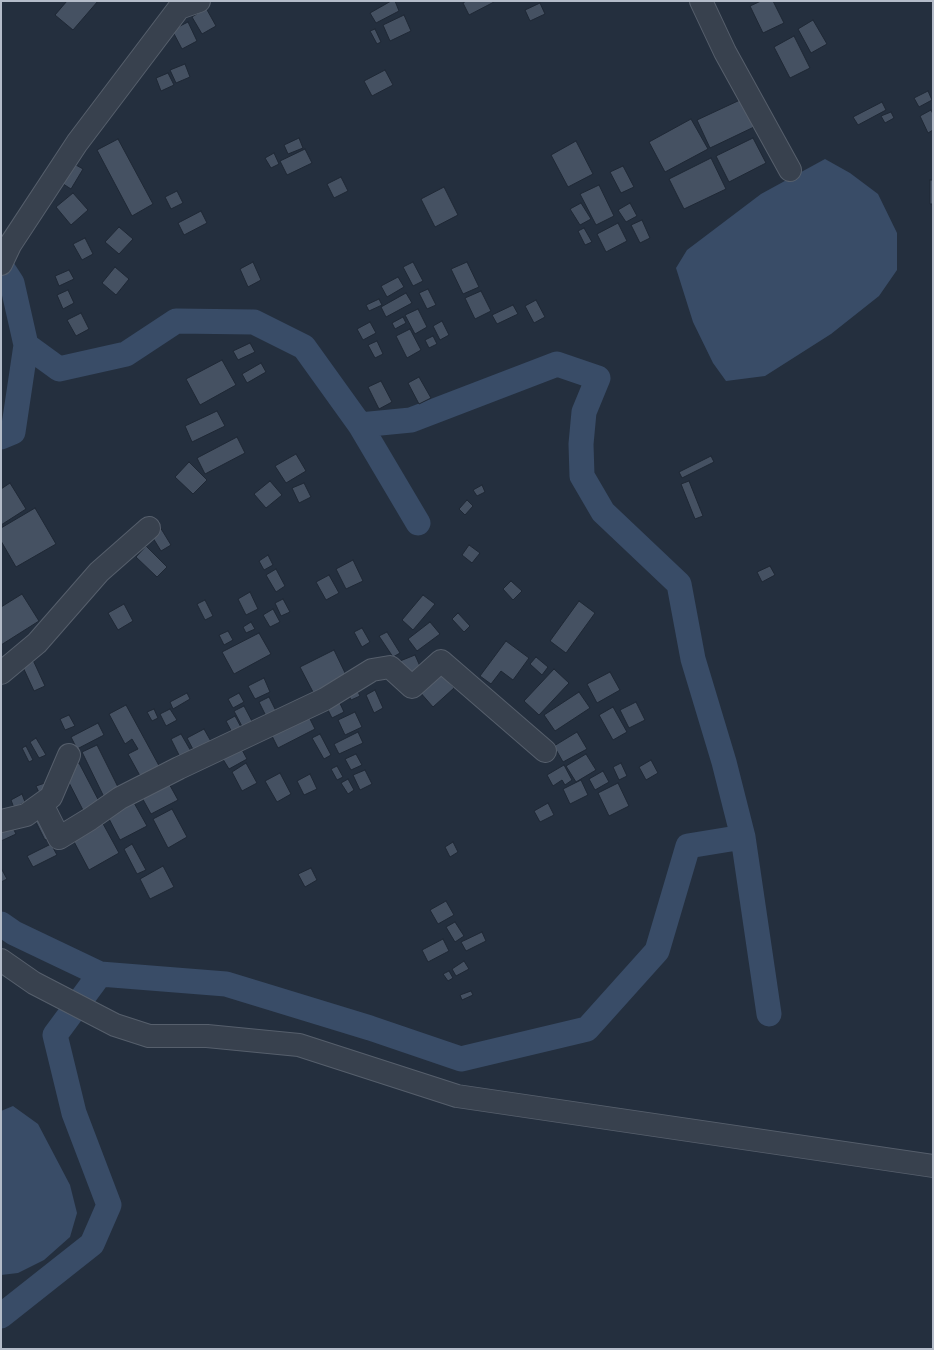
<!DOCTYPE html>
<style>
body{margin:0}
#map{position:relative;width:934px;height:1350px;overflow:hidden;background:#242f3e;font-family:"Varela Round",sans-serif}
canvas{display:block}
.frame{position:absolute;inset:0;border:2px solid #b4bcc9;pointer-events:none}
</style>
<div id="map">
<canvas width="934" height="1350"></canvas>
<div class="frame"></div>
</div>
<script>
const g = document.querySelector('canvas').getContext('2d');
g.lineJoin = 'round';
function fillPath(path, color) { g.fillStyle = color; g.fill(path, 'evenodd'); }
const shape = rows => new Path2D(rows.map(r => 'M' + r).join(''));
function strokePath(path, color, width, dash) { g.strokeStyle = color; g.lineWidth = width; g.lineCap = dash ? 'butt' : 'round'; g.setLineDash(dash || []); g.stroke(path); }
fillPath(shape([
 [825,159,850,173,878,194,897,233,897,270,879,296,831,334,765,376,726,381,713,363,693,322,676,268,687,250,761,194],
 [13,1106,38,1124,70,1185,77,1213,70,1237,44,1260,18,1273,1,1275,1,1111]
]), '#394c67');
strokePath(shape([
 [1,266,12,283,26,345,13,432,1,437],
 [26,345,59,369,126,354,176,321,254,322,304,347,360,425,418,523],
 [360,425,411,420,557,364,598,378,584,412,581,444,582,476,603,512,679,584,693,659,724,762,743,837,769,1014],
 [1,924,14,933,100,974],
 [1,1316,92,1244,109,1205,74,1113,55,1035,100,974,226,984,370,1028,461,1059,587,1029,657,951,688,846,743,837]
]), '#394c67', 25);
const building = shape([
 [67,1,98,1,73,30,55,15,67,1],
 [391,1,395,1,399,11,376,23,370,13,391,1],
 [466,1,494,1,494,2,469,15,463,3,466,1],
 [761,1,773,1,784,23,763,33,750,6,761,1],
 [540,3,545,14,530,21,525,10,540,3],
 [206,8,216,26,202,34,192,17,206,8],
 [404,15,411,31,390,41,383,25,404,15],
 [813,20,827,44,811,53,798,29,813,20],
 [188,22,197,41,182,49,172,30,188,22],
 [375,29,381,42,377,44,370,31,375,29],
 [794,36,810,68,790,78,774,47,794,36],
 [185,64,190,77,176,83,170,70,185,64],
 [385,70,393,85,372,96,364,81,385,70],
 [168,73,174,85,161,91,156,78,168,73],
 [928,91,932,100,919,107,914,98,928,91],
 [740,100,754,127,710,148,697,120,740,100],
 [882,102,886,110,858,125,853,117,882,102],
 [931,110,933,114,933,130,928,133,920,116,931,110],
 [891,112,894,118,885,123,881,116,891,112],
 [691,119,708,149,665,172,649,142,691,119],
 [299,138,303,148,288,154,284,145,299,138],
 [753,138,766,163,729,182,716,156,753,138],
 [118,139,153,204,132,216,97,150,118,139],
 [576,141,593,174,568,187,551,155,576,141],
 [305,149,312,163,287,175,280,161,305,149],
 [274,153,279,164,271,168,265,158,274,153],
 [711,158,726,189,684,209,669,179,711,158],
 [69,161,83,169,71,189,57,180,69,161],
 [623,166,634,187,621,193,610,172,623,166],
 [341,177,348,191,334,198,327,184,341,177],
 [930,180,933,180,933,204,930,204,930,180],
 [599,185,614,216,596,225,580,194,599,185],
 [444,187,458,215,435,227,421,199,444,187],
 [177,191,183,203,171,209,165,197,177,191],
 [73,193,88,210,71,225,56,207,73,193],
 [581,203,591,219,580,225,570,209,581,203],
 [630,203,637,216,626,222,618,210,630,203],
 [201,211,207,223,184,235,178,223,201,211],
 [642,220,650,238,640,243,631,225,642,220],
 [618,223,627,241,606,252,597,234,618,223],
 [119,227,133,239,119,254,105,242,119,227],
 [584,228,592,242,585,245,578,231,584,228],
 [85,238,93,254,82,260,73,244,85,238],
 [253,262,261,280,248,287,240,269,253,262],
 [413,262,423,281,413,286,403,267,413,262],
 [467,262,479,287,463,294,451,269,467,262],
 [115,267,129,279,116,295,102,283,115,267],
 [69,270,74,279,59,286,55,276,69,270],
 [398,277,404,287,387,297,381,286,398,277],
 [428,289,436,305,427,309,419,293,428,289],
 [68,290,74,303,63,309,57,295,68,290],
 [481,291,491,311,475,319,465,298,481,291],
 [406,293,412,303,386,317,381,307,406,293],
 [379,299,382,305,369,311,366,305,379,299],
 [536,300,545,317,534,323,525,306,536,300],
 [513,305,518,314,497,324,492,315,513,305],
 [418,309,427,327,415,334,405,315,418,309],
 [81,313,89,329,76,336,67,320,81,313],
 [403,317,406,323,395,329,392,323,403,317],
 [442,321,449,335,440,340,433,326,442,321],
 [370,322,376,333,363,340,357,329,370,322],
 [410,329,421,350,407,358,396,336,410,329],
 [433,336,437,344,429,348,425,340,433,336],
 [377,341,383,354,375,358,368,345,377,341],
 [250,343,255,352,238,360,233,351,250,343],
 [222,360,236,385,200,405,186,379,222,360],
 [261,363,266,372,247,383,242,374,261,363],
 [419,377,431,398,419,404,408,383,419,377],
 [381,381,392,402,379,409,368,387,381,381],
 [217,411,225,426,192,442,185,426,217,411],
 [237,437,245,453,205,474,197,458,237,437],
 [296,454,306,471,286,483,275,466,296,454],
 [711,456,714,462,682,478,679,472,711,456],
 [189,462,207,480,193,494,175,477,189,462],
 [270,481,282,495,266,508,254,494,270,481],
 [689,481,703,516,695,519,681,484,689,481],
 [10,483,26,509,1,525,1,489,10,483],
 [304,483,311,497,299,503,292,488,304,483],
 [482,485,485,492,477,496,473,490,482,485],
 [467,500,473,506,465,515,459,509,467,500],
 [35,508,56,544,16,567,1,541,1,528,35,508],
 [160,527,171,545,161,551,150,533,160,527],
 [469,545,480,553,472,563,462,555,469,545],
 [146,546,167,567,157,577,136,557,146,546],
 [268,555,273,565,264,570,259,561,268,555],
 [353,560,363,581,346,589,336,569,353,560],
 [770,566,775,575,762,582,757,572,770,566],
 [276,569,285,586,276,592,266,575,276,569],
 [329,575,339,593,326,600,316,582,329,575],
 [511,581,522,591,513,600,503,589,511,581],
 [250,592,258,609,246,615,238,599,250,592],
 [22,594,39,621,1,645,1,607,22,594],
 [423,595,435,604,413,630,402,620,423,595],
 [283,599,290,612,281,616,275,603,283,599],
 [205,600,213,616,205,620,197,604,205,600],
 [579,601,595,613,566,653,550,641,579,601],
 [124,604,133,621,118,630,108,613,124,604],
 [273,609,280,622,270,627,263,615,273,609],
 [458,613,470,626,464,632,452,619,458,613],
 [251,622,255,629,246,633,243,627,251,622],
 [430,622,440,634,417,651,408,639,430,622],
 [362,628,370,642,362,647,354,632,362,628],
 [228,631,233,640,224,645,219,635,228,631],
 [387,632,400,653,393,657,379,636,387,632],
 [259,633,271,654,234,674,222,652,259,633],
 [506,641,529,658,513,680,501,671,491,684,480,676,506,641],
 [334,650,347,677,314,694,300,667,334,650],
 [415,655,423,673,408,679,400,661,415,655],
 [536,657,548,667,542,675,530,664,536,657],
 [33,660,45,686,34,691,22,665,33,660],
 [554,669,569,683,539,715,524,701,554,669],
 [610,672,620,690,597,703,587,684,610,672],
 [440,673,454,688,433,707,419,691,440,673],
 [264,678,270,692,255,699,248,686,264,678],
 [355,685,360,696,351,700,346,689,355,685],
 [375,690,383,708,374,713,366,695,375,690],
 [579,692,590,708,555,731,544,715,579,692],
 [187,693,190,699,173,709,170,702,187,693],
 [239,693,244,702,233,708,228,699,239,693],
 [269,697,278,715,268,720,259,702,269,697],
 [338,699,344,712,332,718,325,704,338,699],
 [636,702,645,720,629,728,620,710,636,702],
 [126,705,163,773,144,783,128,754,138,749,132,739,125,744,109,714,126,705],
 [244,706,255,727,245,732,234,711,244,706],
 [613,707,627,732,613,740,599,715,613,707],
 [154,709,158,718,152,721,147,712,154,709],
 [170,709,177,720,166,726,160,714,170,709],
 [306,711,315,729,278,748,269,730,306,711],
 [355,712,362,727,345,735,338,720,355,712],
 [69,715,75,726,65,730,60,719,69,715],
 [235,716,243,731,234,736,226,721,235,716],
 [98,723,104,735,77,749,71,737,98,723],
 [204,729,213,745,196,755,187,738,204,729],
 [358,732,363,743,339,754,334,744,358,732],
 [577,732,587,749,563,762,554,746,577,732],
 [181,734,192,753,181,759,171,739,181,734],
 [320,734,331,755,324,759,312,738,320,734],
 [36,738,46,755,39,758,30,742,36,738],
 [97,745,119,789,104,797,82,752,97,745],
 [26,746,33,760,29,762,22,748,26,746],
 [240,746,247,759,229,769,221,756,240,746],
 [356,754,362,765,351,770,345,759,356,754],
 [586,754,596,770,576,782,566,766,586,754],
 [651,760,658,773,646,780,639,767,651,760],
 [79,763,101,805,85,814,63,771,79,763],
 [246,763,257,783,242,791,232,772,246,763],
 [621,763,627,776,619,780,613,767,621,763],
 [564,765,572,780,565,785,562,780,553,786,547,775,564,765],
 [337,766,343,777,337,780,331,769,337,766],
 [365,770,372,784,360,790,353,775,365,770],
 [603,771,609,782,595,790,589,779,603,771],
 [280,773,291,794,277,802,265,781,280,773],
 [310,774,317,789,304,795,297,781,310,774],
 [348,779,354,790,348,794,341,783,348,779],
 [167,780,178,800,151,814,140,794,167,780],
 [581,780,588,795,570,804,563,789,581,780],
 [45,783,49,793,41,797,36,786,45,783],
 [618,783,629,806,609,816,598,793,618,783],
 [22,794,25,802,14,808,11,800,22,794],
 [133,801,147,826,120,840,107,815,133,801],
 [548,803,554,815,540,822,534,811,548,803],
 [172,809,187,837,168,848,153,819,172,809],
 [41,812,53,836,45,840,33,816,41,812],
 [9,820,16,834,1,841,1,824,9,820],
 [101,820,119,853,89,870,71,836,101,820],
 [453,842,458,852,450,857,445,847,453,842],
 [51,844,57,855,33,867,27,856,51,844],
 [132,844,146,870,137,874,124,849,132,844],
 [163,866,174,887,150,899,140,879,163,866],
 [1,868,7,879,1,882,1,868],
 [311,868,317,880,305,887,298,874,311,868],
 [446,901,454,915,438,924,430,910,446,901],
 [455,922,464,936,455,942,446,927,455,922],
 [482,932,486,941,466,951,461,942,482,932],
 [443,939,449,951,428,962,422,950,443,939],
 [464,961,469,969,456,976,452,969,464,961],
 [449,971,453,978,448,981,443,974,449,971],
 [471,991,473,995,462,1000,460,995,471,991]
]);
fillPath(building, '#455162');
strokePath(building, '#1f2835', 1);
const minor = shape([
 [701,1,725,52,752,101,790,170],
 [1,264,10,245,77,143,179,8,199,1],
 [1,673,37,643,99,572,149,528],
 [42,804,59,838,90,819,120,798,179,768,325,699,372,670,390,667,412,687,441,661,545,751],
 [1,821,26,815,51,797,69,755],
 [1,960,34,983,115,1025,149,1036,207,1036,299,1045,457,1096,933,1166]
]);
strokePath(minor, '#565f6c', 24);
strokePath(minor, '#38414e', 22);
</script>
